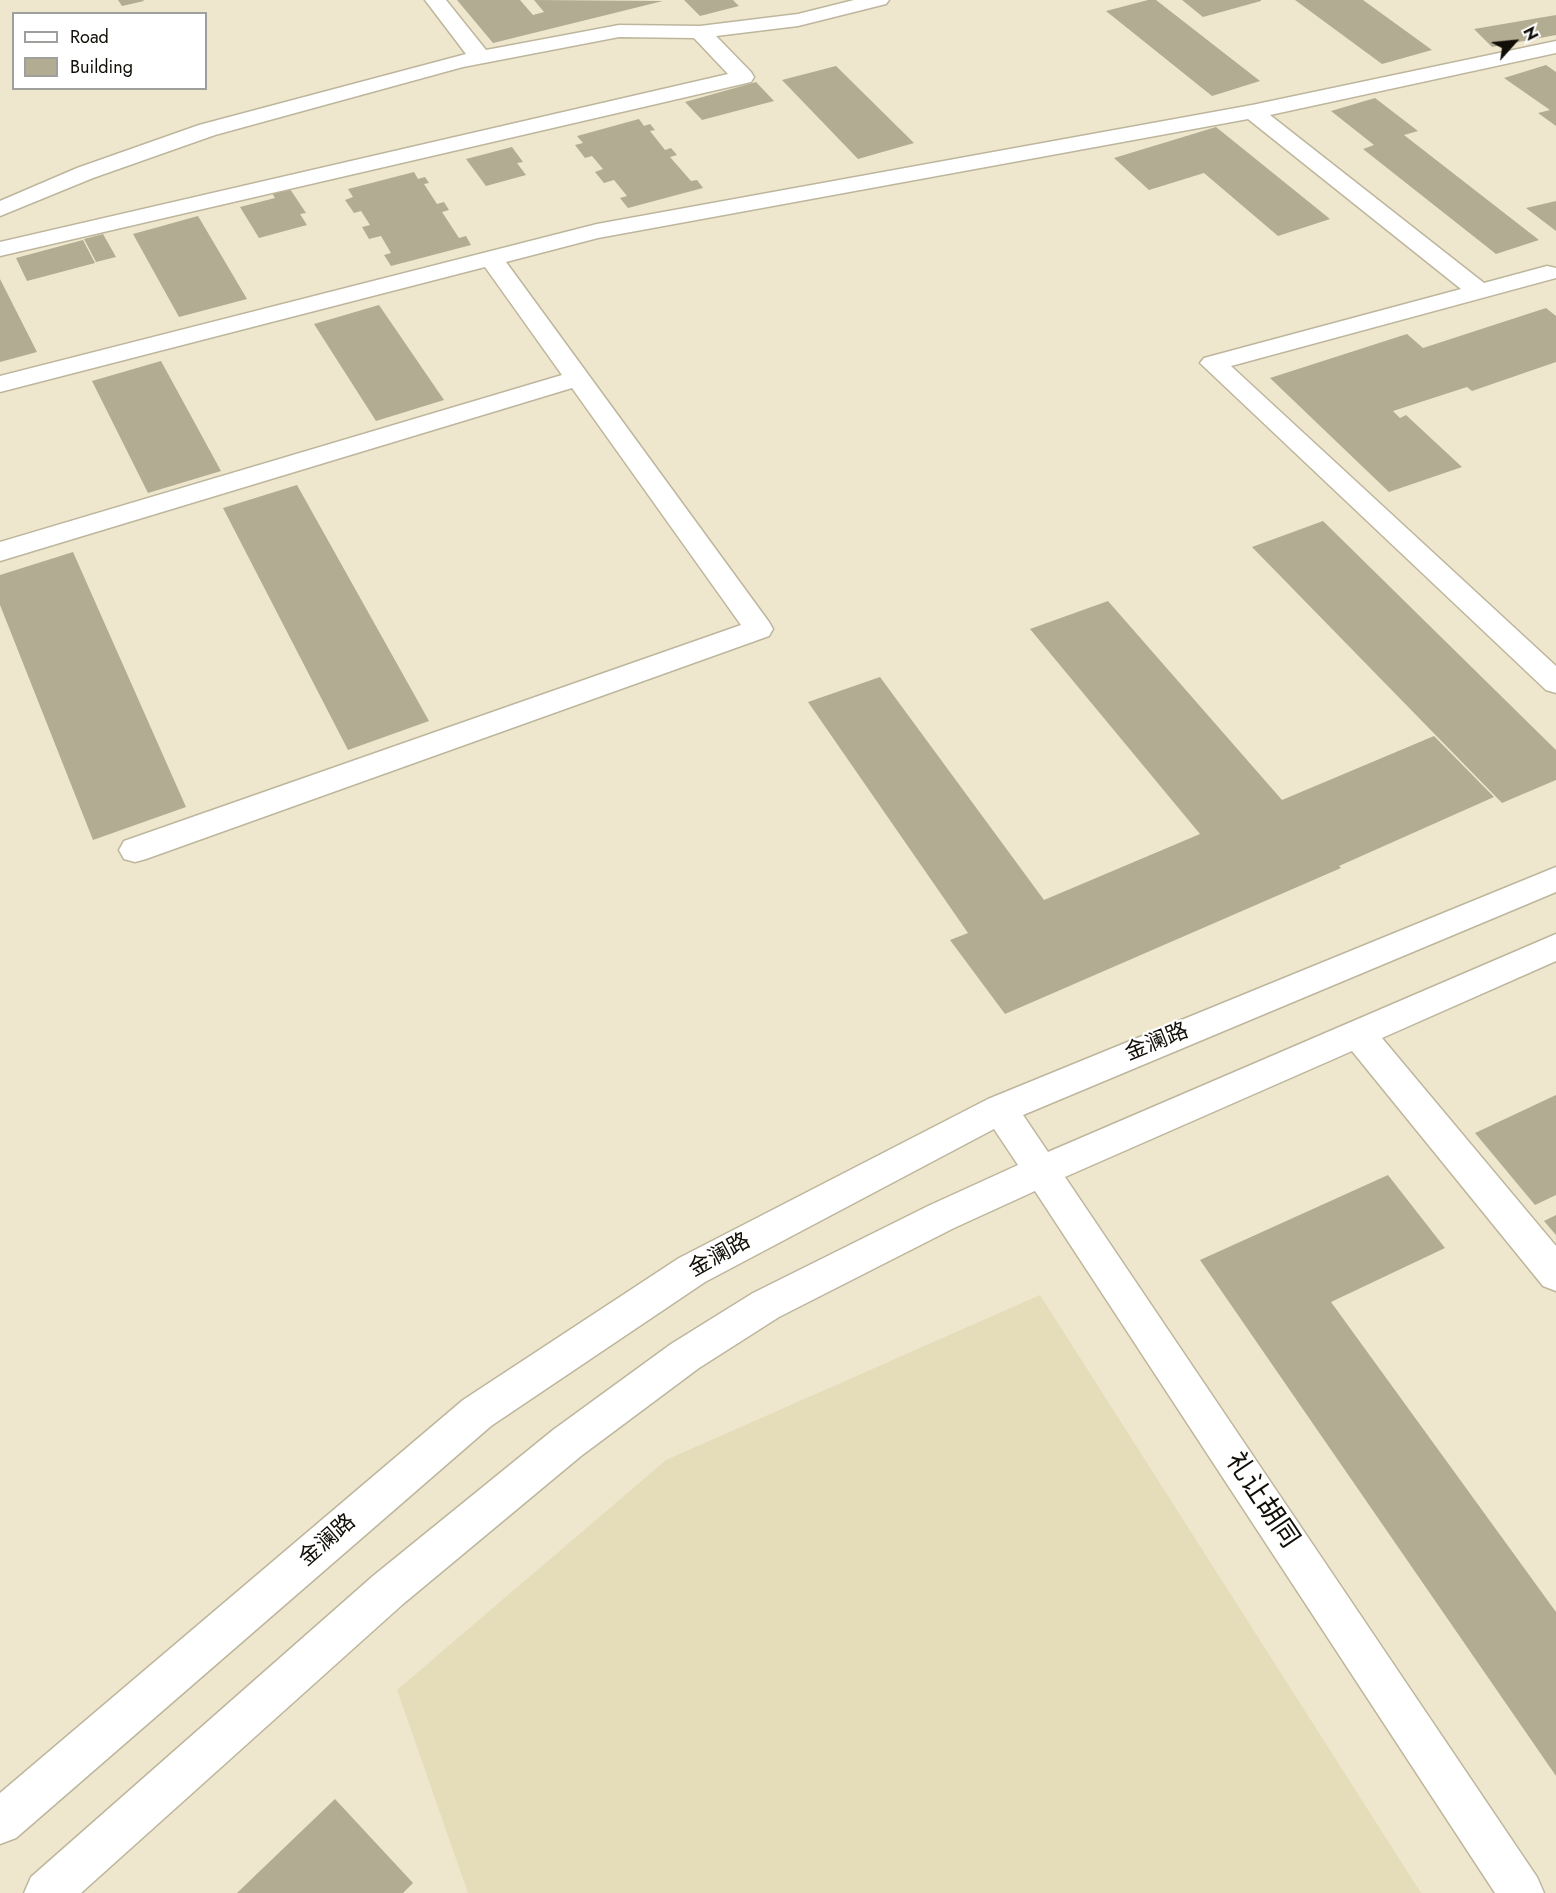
<!DOCTYPE html>
<meta charset="utf-8">
<style>
body{margin:0}
#map{position:relative;width:1556px;height:1893px;overflow:hidden;background:#eee7cd;font-family:Jost,sans-serif}
canvas{display:block}
.legend{position:absolute;left:12px;top:12px;width:195px;height:78px;box-sizing:border-box;background:#fff;border:2px solid #9f9f9b;margin:0;padding:8px 10px;list-style:none;font-size:18px;color:#100e06}
.legend li{display:flex;align-items:center;gap:12px;height:30px}
.legend b{width:30px;border:2px solid #9f9f9b}
.north{position:absolute;left:1484px;top:12px;width:60px;height:60px;-webkit-text-stroke:4px #fff;paint-order:stroke;rotate:63deg;font-size:16px;font-weight:700;line-height:24px;text-align:center;color:#100e06}
.north::after{content:'';display:block;margin:auto;width:21px;height:27px;background:#100e06;clip-path:polygon(50% 0,100% 100%,50% 72%,0 100%)}
</style>
<div id="map">
<canvas width="1556" height="1893"></canvas>
<ul class="legend">
<li><b style="height:8px;background:#fff"></b>Road</li>
<li><b style="height:16px;background:#b2ac93"></b>Building</li>
</ul>
<div class="north">N</div>
</div>
<script>
const g = document.querySelector('canvas').getContext('2d');
g.lineJoin = 'round';
function fillPath(path, color) { g.fillStyle = color; g.fill(path, 'evenodd'); }
const shape = rows => new Path2D(rows.map(r => 'M' + r).join(''));
function strokePath(path, color, width, dash) { g.strokeStyle = color; g.lineWidth = width; g.lineCap = dash ? 'butt' : 'round'; g.setLineDash(dash || []); g.stroke(path); }
function write(font, color, halo, rows, align = 'center') {
  g.font = font + ' Jost,"Noto Sans SC",sans-serif'; g.lineWidth = 4.5; g.setLineDash([]); g.textBaseline = 'middle'; g.strokeStyle = halo; g.fillStyle = color; for (const [text, x, y, turn = 0] of rows) {
    g.save(); g.translate(x, y); g.rotate((+turn || 0) * Math.PI / 180); g.textAlign = isNaN(turn) ? turn : align; if (halo) g.strokeText(text, 0, 0); g.fillText(text, 0, 0); g.restore();
  }
}
fillPath(shape([
 [1040,1295,1421,1893,468,1893,397,1690,666,1460]
]), '#e5dcba');
fillPath(shape([
 [118,0,143,0,144,1,122,6],
 [457,0,520,0,533,15,544,12,534,0,663,1,493,43],
 [684,0,733,0,739,6,700,16],
 [1148,0,1156,0,1260,81,1212,96,1106,11],
 [1182,0,1261,0,1261,1,1203,17],
 [1295,0,1363,0,1432,50,1382,64],
 [1556,15,1556,35,1492,47,1474,29],
 [1546,65,1556,72,1556,126,1538,113,1550,110,1504,78],
 [836,66,914,143,858,159,782,80],
 [756,82,774,101,702,120,685,102],
 [1375,98,1418,131,1404,135,1539,240,1496,254,1363,149,1374,145,1331,111],
 [639,119,644,126,650,124,655,130,650,131,665,150,671,148,677,155,670,157,691,181,697,180,703,188,628,208,620,198,627,196,614,180,604,183,595,172,603,169,592,156,585,158,575,145,583,143,577,136],
 [1216,127,1330,219,1278,236,1204,173,1149,190,1114,158],
 [512,147,523,162,517,163,526,175,486,186,466,159],
 [414,172,418,179,425,177,429,183,424,184,437,204,444,202,449,210,442,212,459,238,466,236,471,245,391,266,384,255,391,253,381,236,369,239,362,227,370,225,361,211,354,213,345,200,353,197,348,189],
 [290,189,306,213,300,214,307,225,259,238,240,207,275,198,272,193],
 [1556,201,1556,231,1526,208],
 [198,216,247,299,179,317,133,234],
 [103,234,116,257,96,262,84,239],
 [83,240,95,263,27,281,16,258],
 [0,279,37,352,0,362],
 [379,305,444,400,376,421,314,324],
 [1546,308,1556,316,1556,362,1472,391,1467,387,1393,411,1400,418,1406,415,1462,467,1389,492,1270,378,1407,334,1423,348],
 [161,361,221,471,148,493,92,381],
 [297,485,429,721,348,750,223,508],
 [1323,521,1556,750,1556,780,1502,803,1252,547],
 [73,552,186,807,93,840,0,605,0,575],
 [1108,601,1282,800,1434,736,1494,797,1339,866,1341,868,1005,1014,950,940,968,933,808,702,880,677,1044,900,1200,834,1030,629],
 [1556,1095,1556,1195,1535,1205,1475,1133],
 [1388,1175,1445,1248,1331,1302,1556,1612,1556,1776,1200,1260],
 [1556,1215,1556,1235,1544,1221],
 [335,1799,413,1883,403,1893,237,1893]
]), '#b2ac93');
const minor = shape([
 [425,0,446,0,486,50,619,25,700,26,798,14,854,0,889,0,886,4,798,26,716,36,751,72,754,77,751,82,0,256,0,242,728,74,694,38,619,37,463,67,215,135,93,178,0,216,0,201,77,168,199,125,466,54,425,0],
 [1556,41,1556,53,1270,115,1484,283,1547,266,1556,268,1556,278,1231,366,1556,666,1556,693,1546,690,1200,363,1204,358,1461,289,1248,119,598,238,506,262,769,622,773,629,769,636,146,859,135,862,124,859,119,850,124,841,741,625,572,388,0,561,0,542,562,375,485,267,0,392,0,376,597,224,1252,105,1556,41],
 [1556,867,1556,892,1023,1115,1048,1152,1556,934,1556,961,1382,1038,1556,1246,1556,1291,1543,1286,1352,1051,1065,1177,1537,1877,1544,1893,1495,1893,1035,1191,954,1228,779,1317,699,1368,581,1456,403,1604,81,1893,24,1893,31,1877,373,1576,553,1430,671,1344,753,1293,928,1206,1018,1165,994,1129,705,1282,491,1426,16,1838,0,1844,0,1793,463,1400,679,1258,988,1099,1556,867]
]);
strokePath(minor, '#bdb69d', 3);
fillPath(minor, '#fff');
write('22px', '#100e06', '#fff', [
 ["金澜路",1157,1043,-22],
 ["金澜路",720,1256,-29],
 ["金澜路",328,1541,-41]
]);
write('27px', '#100e06', '#fff', [
 ["礼让胡同",1261,1501,56]
]);
</script>
